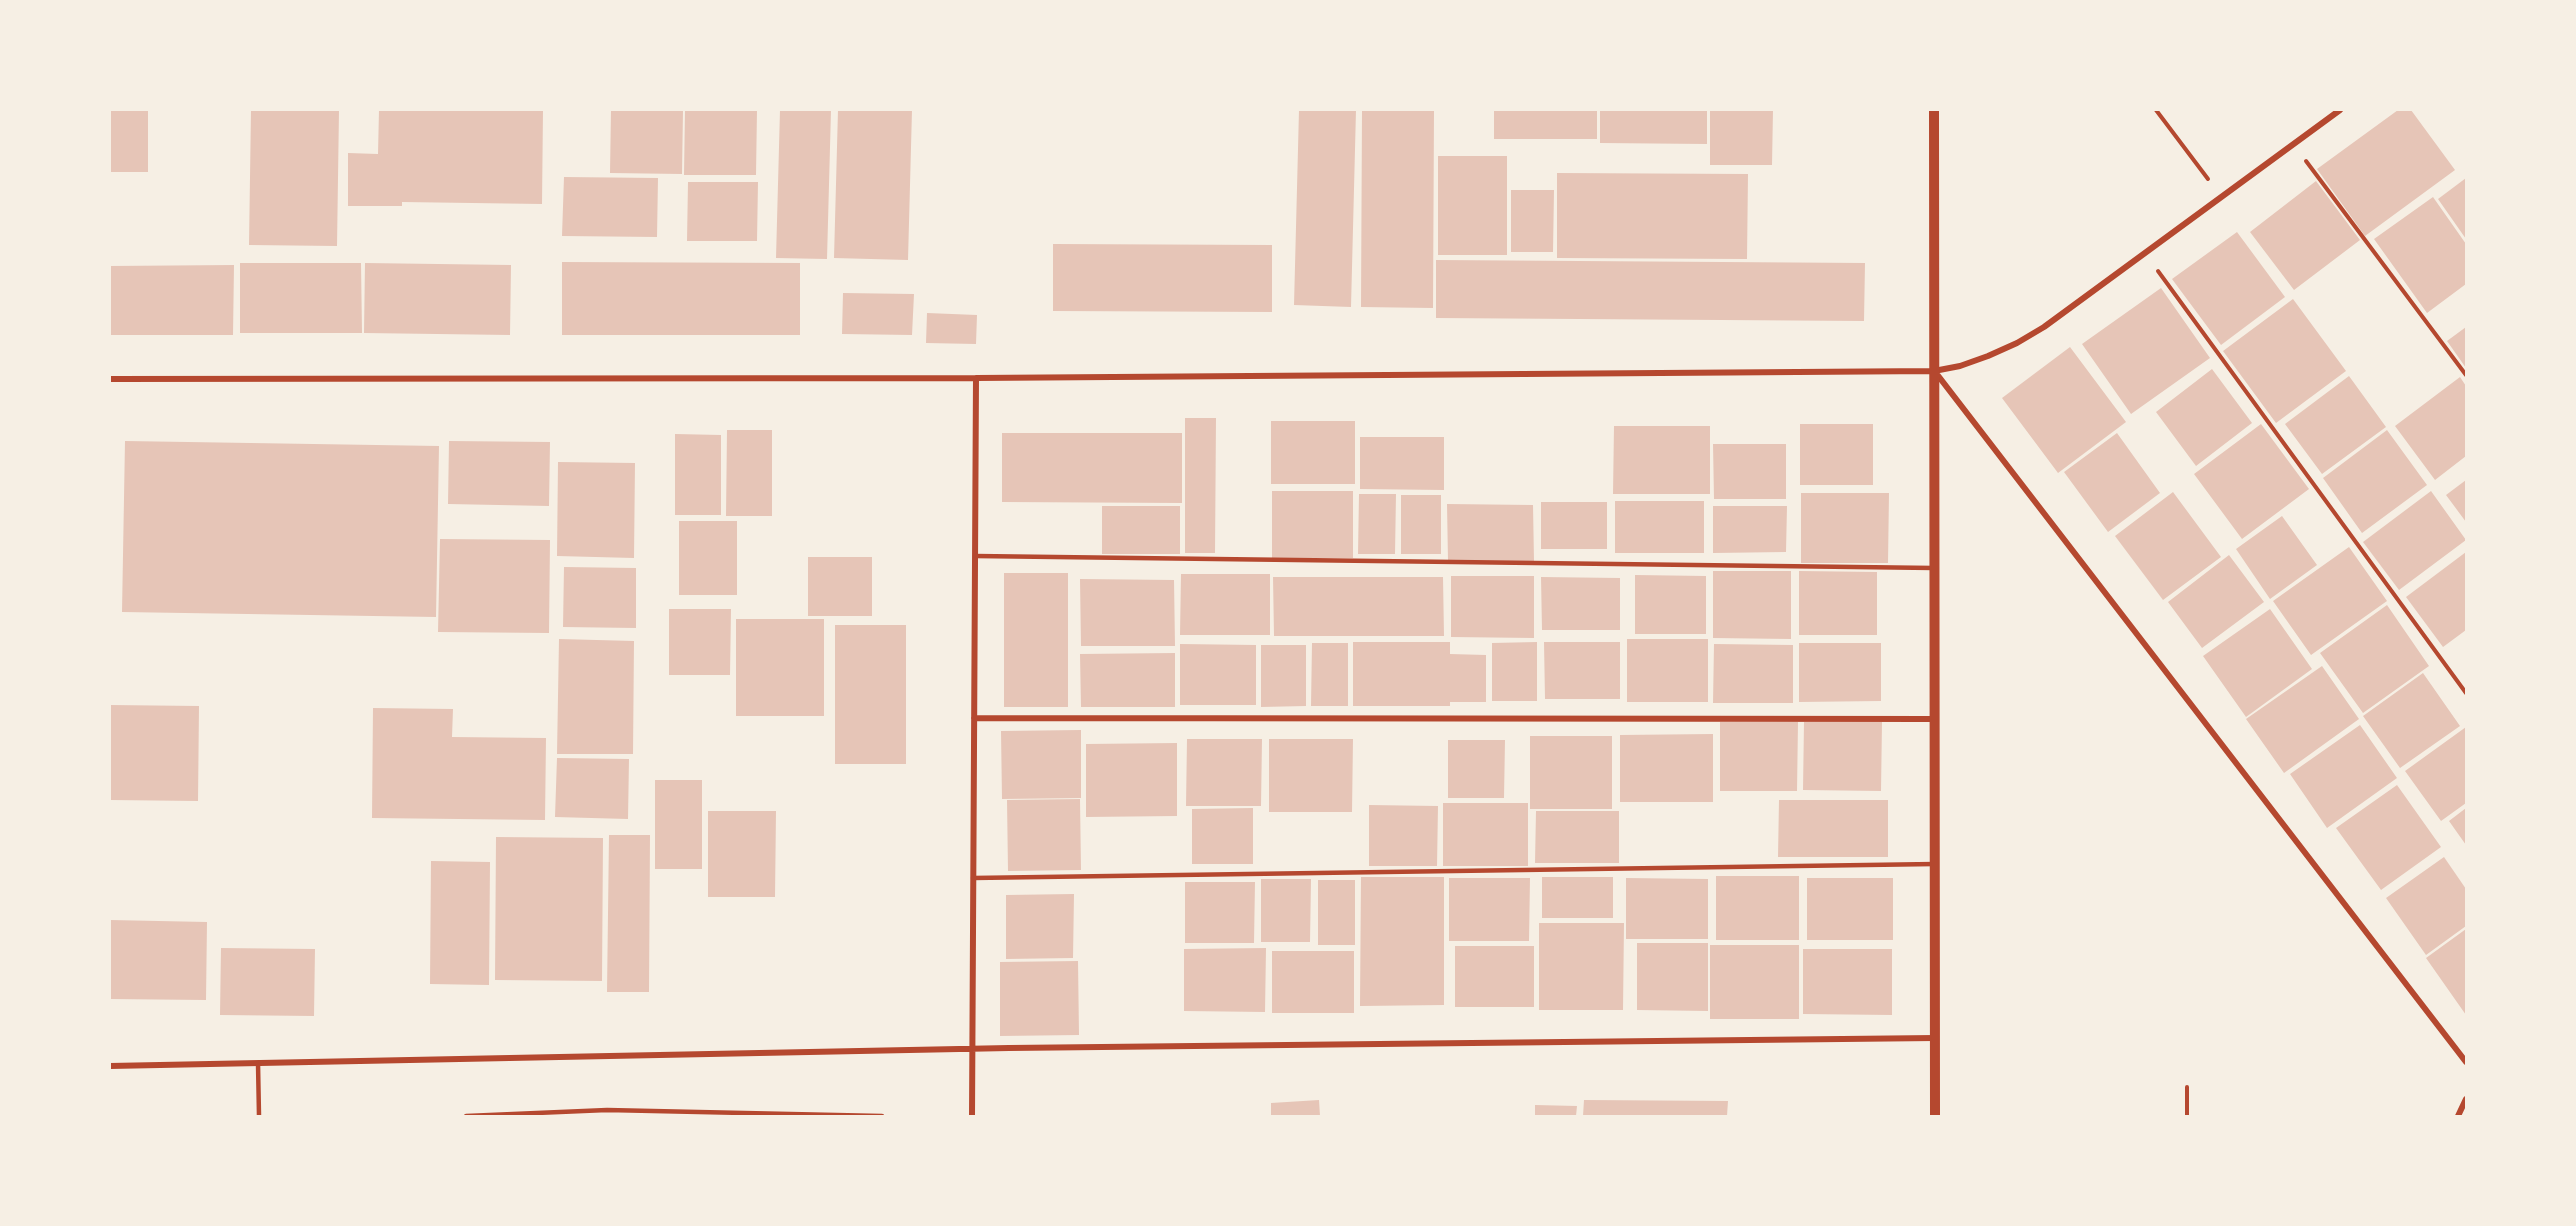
<!DOCTYPE html>
<style>
body{margin:0}
#map{position:relative;width:2576px;height:1226px;overflow:hidden;background:#f6efe4;font-family:Quicksand,sans-serif}
canvas{display:block}
.frame{position:absolute;inset:0;border:111px solid #f6efe4;pointer-events:none}
</style>
<div id="map">
<canvas width="2576" height="1226"></canvas>
<div class="frame"></div>
</div>
<script>
const g = document.querySelector('canvas').getContext('2d');
g.lineJoin = 'round';
function fillPath(path, color) { g.fillStyle = color; g.fill(path, 'evenodd'); }
const shape = rows => new Path2D(rows.map(r => 'M' + r).join(''));
function strokePath(path, color, width, dash) { g.strokeStyle = color; g.lineWidth = width; g.lineCap = dash ? 'butt' : 'round'; g.setLineDash(dash || []); g.stroke(path); }
fillPath(shape([
 [110,110,148,110,148,172,110,172],
 [251,110,339,110,337,246,249,245],
 [379,110,543,110,542,204,402,202,402,206,348,206,348,153,378,154],
 [611,110,683,110,682,174,610,173],
 [685,110,757,110,756,175,684,175],
 [780,110,831,110,827,259,776,258],
 [838,110,912,110,908,260,834,258],
 [1299,110,1356,110,1351,307,1294,305],
 [1362,110,1434,110,1433,308,1361,307],
 [1494,110,1597,110,1597,139,1494,139],
 [1600,110,1707,110,1707,144,1600,143],
 [1710,110,1773,110,1772,165,1710,165],
 [2398,110,2411,110,2455,170,2365,236,2317,169],
 [1438,156,1507,156,1507,255,1438,255],
 [1557,173,1748,174,1747,259,1557,258],
 [564,177,658,178,657,237,562,236],
 [2466,178,2466,239,2438,199],
 [2316,181,2360,240,2294,290,2250,232],
 [688,182,758,182,757,241,687,241],
 [1511,190,1554,190,1553,252,1511,252],
 [2433,197,2466,244,2466,284,2427,313,2374,239],
 [2237,232,2285,297,2221,345,2172,279],
 [1053,244,1272,245,1272,312,1053,311],
 [1436,260,1865,263,1864,321,1436,318],
 [562,262,800,263,800,335,562,335],
 [240,263,361,263,362,333,240,333],
 [365,263,511,265,510,335,364,333],
 [234,265,233,335,110,335,110,266],
 [2161,288,2210,358,2131,414,2082,344],
 [843,293,914,294,912,335,842,334],
 [2293,299,2346,371,2276,423,2223,351],
 [927,313,977,315,976,344,926,343],
 [2466,327,2466,368,2447,341],
 [2070,347,2126,422,2058,473,2002,398],
 [2212,369,2252,423,2196,466,2156,412],
 [2349,376,2386,427,2322,474,2285,424],
 [2460,377,2466,386,2466,456,2435,480,2395,426],
 [1185,418,1216,418,1215,553,1185,553],
 [1271,421,1355,421,1355,484,1271,484],
 [1800,424,1873,424,1873,485,1800,485],
 [2261,424,2309,489,2242,539,2194,474],
 [1614,426,1710,426,1710,494,1613,494],
 [727,430,772,430,772,516,726,516],
 [2387,430,2427,485,2362,533,2323,478],
 [1002,433,1182,433,1182,503,1002,502],
 [2117,433,2160,493,2108,532,2064,472],
 [675,434,721,435,721,515,675,515],
 [1360,437,1444,437,1444,490,1360,489],
 [125,441,439,446,436,617,122,612],
 [449,441,550,442,549,506,448,504],
 [1713,444,1786,444,1786,499,1714,499],
 [558,462,635,463,634,558,557,556],
 [2466,480,2466,522,2446,495],
 [1272,491,1353,491,1353,558,1272,558],
 [2431,491,2466,540,2399,590,2363,542],
 [2173,492,2221,557,2163,600,2115,536],
 [1801,493,1889,493,1888,563,1801,563],
 [1359,494,1396,494,1395,554,1358,554],
 [1401,495,1441,495,1441,554,1401,554],
 [1615,501,1704,501,1704,553,1615,553],
 [1541,502,1607,502,1607,549,1541,549],
 [1447,504,1533,505,1534,561,1448,561],
 [1102,506,1180,506,1180,554,1102,554],
 [1713,506,1787,506,1786,552,1713,553],
 [2282,516,2317,565,2270,599,2236,549],
 [679,521,737,521,737,595,679,595],
 [440,539,550,540,549,633,438,632],
 [2349,547,2387,601,2311,655,2273,601],
 [2466,552,2466,630,2443,647,2406,597],
 [2229,555,2264,602,2202,648,2168,602],
 [808,557,872,557,872,616,808,616],
 [564,567,636,568,636,628,563,627],
 [1713,571,1791,571,1791,639,1713,638],
 [1799,571,1877,572,1877,635,1799,635],
 [1004,573,1068,573,1068,707,1004,707],
 [1181,574,1270,574,1270,635,1180,635],
 [1635,575,1706,576,1706,634,1635,634],
 [1451,576,1534,576,1534,638,1451,637],
 [1273,577,1443,577,1444,636,1274,636],
 [1541,577,1620,578,1620,630,1542,630],
 [1080,579,1174,580,1175,646,1081,646],
 [2387,605,2429,666,2363,713,2320,653],
 [669,609,731,609,730,675,669,675],
 [2270,609,2312,669,2246,717,2203,656],
 [736,619,824,619,824,716,736,716],
 [835,625,906,625,906,764,835,764],
 [559,639,634,641,633,754,557,754],
 [1627,639,1708,639,1708,702,1627,702],
 [1353,642,1450,642,1450,654,1486,655,1486,702,1450,702,1450,706,1353,706],
 [1537,642,1537,701,1492,701,1492,643],
 [1544,642,1620,642,1620,699,1545,699],
 [1312,643,1348,643,1348,706,1311,706],
 [1799,643,1881,643,1881,701,1799,702],
 [1180,644,1256,645,1256,705,1180,705],
 [1714,644,1793,645,1793,703,1713,703],
 [1261,645,1306,645,1306,706,1261,707],
 [1175,653,1175,707,1081,707,1080,654],
 [2322,666,2359,719,2284,773,2246,719],
 [2423,673,2460,726,2400,768,2363,716],
 [110,705,199,706,198,801,110,800],
 [373,708,453,709,452,737,546,738,545,820,372,818],
 [1720,722,1798,722,1797,791,1720,791],
 [1804,722,1882,722,1881,791,1803,790],
 [2360,725,2397,778,2327,828,2290,774],
 [2466,727,2466,803,2441,821,2405,771],
 [1081,730,1081,798,1002,799,1001,731],
 [1713,734,1713,802,1620,802,1620,735],
 [1530,736,1612,736,1612,809,1530,809],
 [1187,739,1262,739,1261,806,1186,806],
 [1269,739,1353,739,1352,812,1269,812],
 [1448,740,1505,740,1504,798,1448,798],
 [1177,743,1177,816,1086,817,1086,744],
 [557,758,629,759,628,819,555,817],
 [655,780,702,780,702,869,655,869],
 [2397,785,2441,847,2381,890,2336,828],
 [1080,799,1081,870,1008,871,1007,800],
 [1779,800,1888,800,1888,857,1778,857],
 [1443,803,1528,803,1528,866,1443,866],
 [1369,805,1438,806,1437,866,1369,866],
 [1253,808,1253,864,1192,864,1192,809],
 [2466,808,2466,845,2449,821],
 [708,811,776,811,775,897,708,897],
 [1536,811,1619,811,1619,863,1535,863],
 [609,835,650,835,649,992,607,992],
 [496,837,603,838,602,981,495,980],
 [2444,857,2466,889,2466,926,2426,955,2386,898],
 [431,861,490,862,489,985,430,984],
 [1716,876,1799,876,1799,940,1716,940],
 [1361,877,1444,877,1444,1005,1360,1006],
 [1542,877,1613,877,1613,918,1542,918],
 [1449,878,1530,878,1529,941,1449,941],
 [1626,878,1708,879,1708,939,1626,939],
 [1807,878,1893,878,1893,940,1807,940],
 [1261,879,1311,879,1310,942,1261,942],
 [1318,880,1355,880,1355,945,1318,945],
 [1185,882,1255,882,1254,943,1185,943],
 [1074,894,1073,958,1006,959,1006,895],
 [110,920,207,922,206,1000,110,999],
 [1539,923,1624,923,1623,1010,1539,1010],
 [2466,929,2466,1015,2426,958],
 [1637,943,1708,943,1708,1011,1637,1010],
 [1710,945,1799,945,1799,1019,1710,1019],
 [1455,946,1534,946,1534,1007,1455,1007],
 [221,948,315,949,314,1016,220,1015],
 [1266,948,1265,1012,1184,1011,1184,949],
 [1803,949,1892,949,1892,1015,1803,1014],
 [1272,951,1354,951,1354,1013,1272,1013],
 [1078,961,1079,1035,1000,1036,1000,962],
 [1319,1100,1320,1116,1271,1116,1271,1103],
 [1584,1100,1728,1101,1727,1116,1583,1116],
 [1535,1105,1577,1106,1576,1116,1535,1116]
]), '#e6c5b7');
strokePath(shape([
 [2156,110,2208,179],
 [2306,161,2466,375],
 [2158,271,2466,693],
 [2187,1116,2187,1087]
]), '#b5482f', 4);
strokePath(shape([
 [975,556,1934,568],
 [973,878,1935,864],
 [258,1063,259,1116],
 [466,1116,607,1110,882,1116]
]), '#b5482f', 4.5);
strokePath(shape([
 [1936,373,2466,1062],
 [110,379,976,378,1934,371,1960,366,1988,356,2017,343,2044,327,2340,110],
 [974,718,1935,719],
 [110,1066,1009,1048,1935,1038],
 [972,1116,976,378],
 [2458,1116,2466,1099]
]), '#b5482f', 6);
strokePath(shape([
 [1934,110,1935,1116]
]), '#b5482f', 10);
</script>
